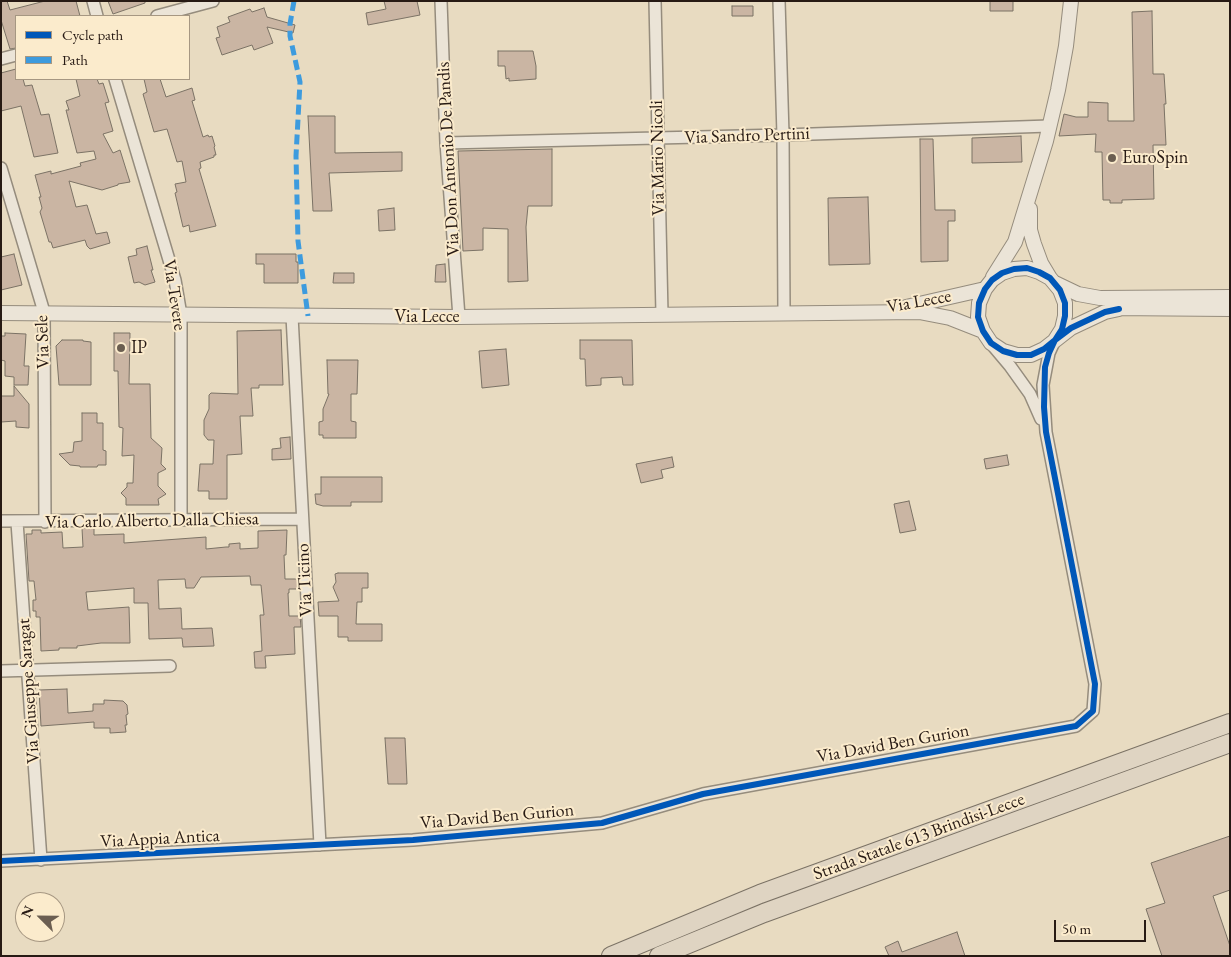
<!DOCTYPE html>
<style>
body{margin:0}
#map{position:relative;width:1231px;height:957px;overflow:hidden;background:#e8dbc1;font-family:"EB Garamond",serif}
canvas{display:block}
.frame{position:absolute;inset:0;border:2px solid #271a14;pointer-events:none}
.legend{position:absolute;left:15px;top:15px;width:175px;height:65px;box-sizing:border-box;background:#fbebcc;border:1px solid #a69782;margin:0;padding:6px 9px;list-style:none;font-size:15px;color:#271a14}
.legend li{display:flex;align-items:center;gap:10px;height:25px}
.legend b{width:25px;border:1px solid #a69782}
.north{position:absolute;left:15px;top:892px;width:50px;height:50px;box-sizing:border-box;background:#fbebcc;border:1px solid #a69782;border-radius:50%;rotate:293deg;font-size:14px;font-weight:700;line-height:20px;text-align:center;color:#271a14}
.north::after{content:'';display:block;margin:auto;width:18px;height:22px;background:#6b5e51;clip-path:polygon(50% 0,100% 100%,50% 72%,0 100%)}
.scale{position:absolute;left:1054px;top:920px;width:92px;height:22px;box-sizing:border-box;border:2px solid #271a14;border-top:0;padding-left:6px;font-size:15px;line-height:18px;white-space:nowrap;color:#271a14;-webkit-text-stroke:4px #fbebcc;paint-order:stroke}
</style>
<div id="map">
<canvas width="1231" height="957"></canvas>
<div class="frame"></div>
<ul class="legend">
<li><b style="height:6px;background:#0057b8"></b>Cycle path</li>
<li><b style="height:6px;background:#3d9bde"></b>Path</li>
</ul>
<div class="north">N</div>
<div class="scale">50 m</div>
</div>
<script>
const g = document.querySelector('canvas').getContext('2d');
g.lineJoin = 'round';
function fillPath(path, color) { g.fillStyle = color; g.fill(path, 'evenodd'); }
const shape = rows => new Path2D(rows.map(r => 'M' + r).join(''));
function strokePath(path, color, width, dash) { g.strokeStyle = color; g.lineWidth = width; g.lineCap = dash ? 'butt' : 'round'; g.setLineDash(dash || []); g.stroke(path); }
function write(font, color, halo, rows, align = 'center') {
  g.font = font + ' "EB Garamond",serif'; g.lineWidth = 4; g.setLineDash([]); g.textBaseline = 'middle'; g.strokeStyle = halo; g.fillStyle = color; for (const [text, x, y, turn = 0] of rows) {
    g.save(); g.translate(x, y); g.rotate((+turn || 0) * Math.PI / 180); g.textAlign = isNaN(turn) ? turn : align; if (halo) g.strokeText(text, 0, 0); g.fillText(text, 0, 0); g.restore();
  }
}
const building = shape([
 [1,1,7,1,10,10,45,1,76,1,80,16,16,16,16,48,10,49,1,20,1,1],
 [108,1,145,1,145,3,113,14,108,1],
 [384,1,417,1,420,15,368,25,366,13,386,9,384,1],
 [990,1,1013,1,1013,11,990,11,990,1],
 [732,6,753,6,753,16,732,16,732,6],
 [264,8,267,17,295,25,293,33,267,27,273,43,254,50,252,45,222,55,216,38,220,37,217,27,230,22,228,17,250,9,252,12,264,8],
 [1152,11,1153,74,1164,74,1166,104,1164,104,1166,145,1153,145,1154,199,1122,200,1122,203,1110,203,1110,200,1103,200,1102,152,1095,152,1096,134,1059,136,1064,114,1076,117,1088,117,1088,102,1108,103,1108,121,1134,121,1132,12,1152,11],
 [498,51,533,51,536,66,536,79,509,81,509,78,506,79,505,66,498,66,498,51],
 [16,69,16,79,23,79,25,86,32,85,41,115,49,114,58,153,34,157,21,106,1,111,1,73,16,69],
 [76,79,97,79,99,84,103,83,109,102,105,103,113,131,103,134,113,153,120,150,130,182,118,184,118,185,102,190,69,181,76,207,87,205,96,234,107,232,110,243,90,249,87,246,85,240,53,248,51,242,49,242,40,212,42,208,39,197,41,197,35,175,51,171,51,174,81,166,80,163,96,159,94,151,77,153,66,110,69,110,66,101,80,96,76,79],
 [144,79,160,79,166,97,192,88,195,100,192,101,203,137,208,135,209,137,212,136,215,146,214,147,216,155,214,155,214,157,200,162,201,168,199,169,216,226,190,232,189,225,183,227,175,193,177,192,175,184,186,182,182,161,177,162,167,129,154,132,143,94,147,92,144,79],
 [308,116,335,116,335,153,402,152,402,171,329,173,332,211,313,211,308,116],
 [1021,136,1022,162,972,163,972,138,1021,136],
 [920,139,933,139,935,210,955,210,955,221,948,221,948,261,921,262,920,139],
 [552,149,552,206,528,206,526,227,528,281,508,282,508,229,483,228,483,250,463,251,458,151,552,149],
 [868,197,870,264,829,265,828,198,868,197],
 [394,208,395,230,379,231,378,210,394,208],
 [147,246,153,270,151,270,155,282,145,285,139,282,134,283,128,257,137,255,136,249,147,246],
 [14,254,22,285,1,290,1,257,14,254],
 [256,254,296,254,296,262,298,262,298,283,264,283,264,264,256,264,256,254],
 [445,264,446,282,435,282,436,265,445,264],
 [334,273,354,273,354,283,333,283,334,273],
 [281,330,283,385,259,385,259,388,251,388,253,416,240,416,242,454,227,455,227,499,209,499,209,491,198,491,200,464,213,464,214,440,208,440,204,435,204,420,209,409,209,395,211,393,238,394,237,331,281,330],
 [5,333,26,334,24,366,29,366,28,385,14,385,14,377,5,376,5,361,1,360,1,336,5,336,5,333],
 [114,333,130,333,129,384,150,384,151,438,162,448,161,464,166,469,158,473,158,486,166,494,158,499,159,505,126,505,126,498,121,493,127,487,127,483,133,483,134,455,122,456,123,428,119,427,118,371,114,371,114,333],
 [62,340,83,340,83,341,91,342,91,385,59,385,56,346,62,340],
 [580,340,632,340,633,385,623,385,622,377,601,378,601,385,586,386,585,359,580,359,580,340],
 [506,349,509,385,482,388,479,351,506,349],
 [327,360,358,360,357,394,351,394,351,421,356,422,356,438,323,438,323,435,319,435,319,422,323,421,323,409,329,394,328,394,327,360],
 [14,386,29,404,29,428,16,427,16,421,1,422,1,396,14,396,14,386],
 [82,413,97,413,97,423,103,423,103,450,106,451,106,465,98,465,97,467,80,467,80,466,70,465,59,454,73,452,74,442,82,441,82,413],
 [290,437,291,459,272,460,272,449,281,448,280,438,290,437],
 [1007,455,1009,465,986,469,984,459,1007,455],
 [672,457,674,467,661,470,663,478,641,483,636,464,672,457],
 [321,477,382,477,382,502,351,502,351,506,323,506,316,504,315,494,321,494,321,477],
 [909,501,916,530,900,533,894,504,909,501],
 [82,528,94,528,94,535,124,534,124,543,206,537,206,549,226,547,229,547,229,544,240,543,240,549,258,548,258,531,287,530,286,555,284,555,285,579,298,579,299,589,289,589,289,593,288,593,289,616,300,616,301,627,294,627,295,654,265,656,266,668,255,668,254,652,262,651,260,615,264,615,261,585,251,585,250,576,201,577,194,588,186,588,185,579,158,580,159,609,181,608,182,629,212,628,214,646,183,647,182,638,149,639,148,603,134,603,134,588,86,592,88,610,129,607,130,643,101,643,77,646,77,648,59,648,59,650,41,651,40,617,36,617,36,611,33,611,33,600,36,600,34,581,29,581,26,534,32,534,32,530,41,530,41,533,62,532,63,548,83,547,82,528],
 [338,573,368,573,368,588,362,588,362,602,357,602,356,624,382,624,382,641,348,641,348,637,338,637,338,616,319,616,318,602,339,601,333,587,336,582,335,574,338,573],
 [67,689,68,713,93,711,93,704,104,704,104,700,123,701,127,705,128,714,126,715,127,725,125,725,126,732,110,733,110,728,94,728,94,722,41,726,39,690,67,689],
 [385,738,405,738,407,784,388,784,385,738],
 [1230,836,1230,890,1213,896,1230,946,1230,956,1162,956,1146,909,1165,903,1151,863,1230,836],
 [957,932,965,956,889,956,885,947,898,941,902,952,957,932]
]);
fillPath(building, '#cab5a3');
strokePath(building, '#7b7265', 1);
const minor = shape([
 [93,1,97,16],
 [441,1,446,143,459,317],
 [655,1,662,314],
 [779,1,783,135,784,313],
 [157,16,213,1],
 [1,59,16,55],
 [115,79,175,280,181,315,181,519],
 [446,143,783,135,1049,126],
 [1,168,44,312,45,522],
 [292,316,320,845],
 [994,347,1010,366,1030,394,1041,419],
 [1,521,302,519],
 [17,522,41,860],
 [1,671,170,666],
 [1,861,413,840,602,823,703,794,1076,726,1093,711,1095,684,1046,432,1043,385,1049,353,1054,342]
]);
const tertiary = shape([
 [1030,209,1030,230,1034,244,1041,263,1050,278],
 [993,277,1015,242,1046,141,1058,90,1066,46,1071,1],
 [1055,283,1078,294,1100,298,1230,297],
 [906,307,985,289],
 [1111,308,1230,309],
 [1,313,459,317,919,312,950,318,983,331],
 [1055,340,1062,329,1065,316,1065,303,1060,290,1050,278,1039,272,1027,268,1014,269,1002,273,992,280,985,289,979,303,978,317,983,331,991,343,1003,351,1017,355,1031,355,1044,349,1071,328,1105,312,1119,309]
]);
const trunk = shape([
 [611,956,760,894,1230,723],
 [659,956,764,913,1230,743]
]);
strokePath(minor, '#958c7d', 14);
strokePath(tertiary, '#958c7d', 16);
strokePath(trunk, '#7b7265', 20);
strokePath(minor, '#ebe4d7', 11);
strokePath(tertiary, '#ebe4d7', 14);
strokePath(trunk, '#dfd4c2', 18);
strokePath(shape([
 [294,1,290,24,290,36,300,82,296,156,298,241,308,316]
]), '#3d9bde', 5, [10, 5]);
strokePath(shape([
 [1,861,413,840,602,823,703,794,1076,726,1093,711,1095,684,1046,432,1044,407,1045,367,1049,353,1055,340,1062,329,1065,316,1065,303,1060,290,1050,278,1039,272,1027,268,1014,269,1002,273,992,280,985,289,979,303,978,317,983,331,991,343,1003,351,1017,355,1031,355,1044,349,1055,340,1071,328,1105,312,1119,309]
]), '#0057b8', 6);
for (const [x, y, r, color] of [
 [1112,158,5,"#6b5e51"],
 [121,348,5,"#6b5e51"]
]) { const dot = new Path2D(); dot.arc(x, y, r, 0, 2 * Math.PI); g.fillStyle = color; g.fill(dot); strokePath(dot, '#fbebcc', 2); }
write('18px', '#271a14', '#fbebcc', [
 ["Via Sandro Pertini",747,136,-2],
 ["Via Mario Nicoli",658,158,-91],
 ["Via Don Antonio De Pandis",449,159,-93],
 ["Via Tevere",174,295,81],
 ["Via Lecce",919,302,-10],
 ["Via Lecce",427,317],
 ["Via Sele",43,342,-92],
 ["Via Carlo Alberto Dalla Chiesa",152,521,-1],
 ["Via Ticino",305,580,-93],
 ["Via Giuseppe Saragat",29,691,-94],
 ["Via David Ben Gurion",893,744,-10],
 ["Via David Ben Gurion",497,817,-5],
 ["Strada Statale 613 Brindisi-Lecce",919,837,-20],
 ["Via Appia Antica",160,839,-3]
]);
write('18px', '#271a14', '#fbebcc', [
 ["EuroSpin",1122,158],
 ["IP",131,348]
], 'left');
</script>
